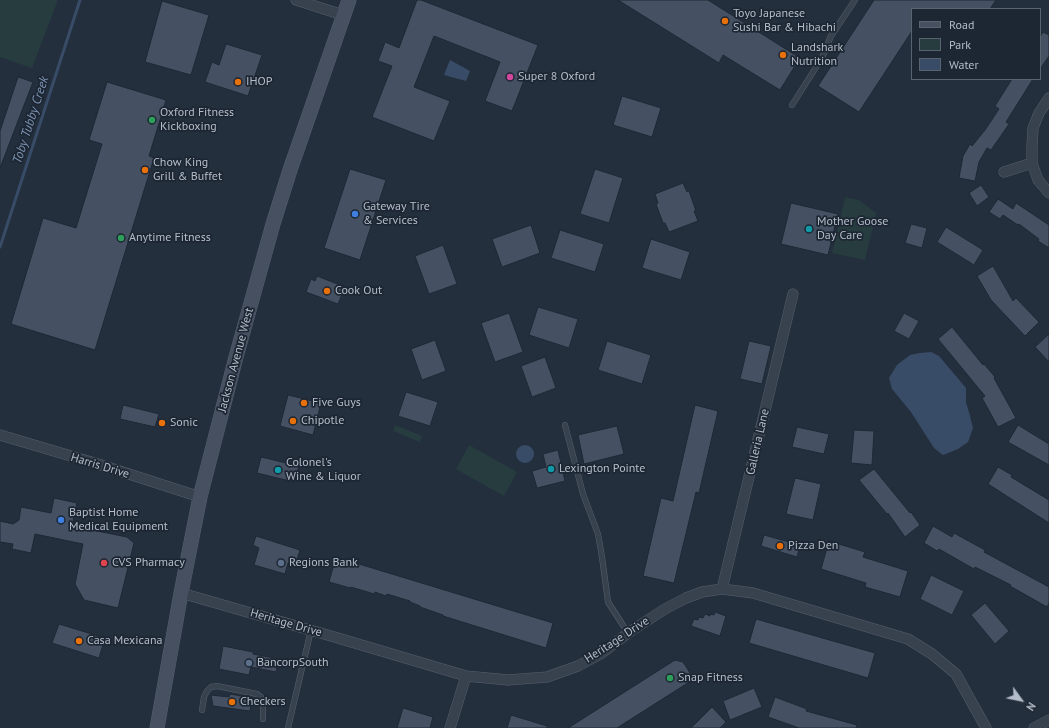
<!DOCTYPE html>
<style>
body{margin:0}
#map{position:relative;width:1049px;height:728px;overflow:hidden;background:#242f3e;font-family:"PT Sans",sans-serif}
canvas{display:block}
.legend{position:absolute;left:911px;top:8px;width:130px;height:72px;box-sizing:border-box;background:#1d2633;border:1px solid #59626f;margin:0;padding:5px 7px;list-style:none;font-size:12px;color:#b4bcc9}
.legend li{display:flex;align-items:center;gap:8px;height:20px}
.legend b{width:20px;border:1px solid #59626f}
.north{position:absolute;left:1001px;top:680px;width:40px;height:40px;-webkit-text-stroke:3px #1d2633;paint-order:stroke;rotate:123deg;font-size:11px;font-weight:700;line-height:16px;text-align:center;color:#b4bcc9}
.north::after{content:'';display:block;margin:auto;width:14px;height:18px;background:#b4bcc9;clip-path:polygon(50% 0,100% 100%,50% 72%,0 100%)}
</style>
<div id="map">
<canvas width="1049" height="728"></canvas>
<ul class="legend">
<li><b style="height:5px;background:#465061"></b>Road</li>
<li><b style="height:11px;background:#263c3f"></b>Park</li>
<li><b style="height:11px;background:#394c67"></b>Water</li>
</ul>
<div class="north">N</div>
</div>
<script>
const g = document.querySelector('canvas').getContext('2d');
g.lineJoin = 'round';
function fillPath(path, color) { g.fillStyle = color; g.fill(path, 'evenodd'); }
const shape = rows => new Path2D(rows.map(r => 'M' + r).join(''));
function strokePath(path, color, width, dash) { g.strokeStyle = color; g.lineWidth = width; g.lineCap = dash ? 'butt' : 'round'; g.setLineDash(dash || []); g.stroke(path); }
function write(font, color, halo, rows, align = 'center') {
  g.font = font + ' "PT Sans",sans-serif'; g.lineWidth = 3.5; g.setLineDash([]); g.textBaseline = 'middle'; g.strokeStyle = halo; g.fillStyle = color; for (const [text, x, y, turn = 0] of rows) {
    g.save(); g.translate(x, y); g.rotate((+turn || 0) * Math.PI / 180); g.textAlign = isNaN(turn) ? turn : align; if (halo) g.strokeText(text, 0, 0); g.fillText(text, 0, 0); g.restore();
  }
}
fillPath(shape([
 [0,0,58,0,32,68,0,57],
 [845,197,859,200,876,213,865,260,832,253],
 [395,425,422,436,420,442,393,431],
 [469,445,517,472,504,496,456,469]
]), '#263c3f');
fillPath(shape([
 [450,60,470,71,466,81,444,75],
 [931,352,939,356,966,388,966,402,970,416,973,428,968,442,958,449,943,455,934,448,911,412,892,389,889,378,897,365,910,355,920,353],
 '516 454a9 9 0 1 1 18 0a9 9 0 1 1-18 0Z'
]), '#394c67');
strokePath(shape([
 [0,247,80,0]
]), '#394c67', 3);
const building = shape([
 [417,0,421,0,538,45,512,111,485,101,500,62,434,36,414,87,450,101,434,141,372,117,392,66,378,61,385,42,399,48,417,0],
 [618,0,708,0,800,58,780,90,723,55,719,63,618,0],
 [874,0,996,0,990,9,912,9,912,31,859,112,818,86,874,0],
 [162,1,209,15,191,75,145,62,162,1],
 [1043,32,1049,35,1049,56,1040,69,1040,37,1043,32],
 [226,44,262,55,248,96,205,82,212,62,219,65,226,44],
 [18,77,33,82,0,168,0,131,18,77],
 [1012,79,1033,79,1006,122,1009,124,998,140,991,150,987,148,979,162,975,181,959,178,963,156,970,144,972,146,985,130,999,109,995,106,1012,79],
 [107,82,166,100,149,156,154,158,95,350,11,324,43,218,76,228,102,144,89,140,107,82],
 [622,96,661,108,652,137,613,125,622,96],
 [350,169,386,180,360,260,324,248,350,169],
 [595,169,623,178,609,223,580,214,595,169],
 [683,183,687,192,689,191,696,211,694,211,698,221,669,232,665,223,663,223,656,204,658,203,655,194,683,183],
 [981,185,989,197,977,206,969,193,981,185],
 [998,199,1013,209,1016,203,1049,225,1049,248,1038,241,1039,239,1019,224,1018,225,1003,215,1000,219,989,212,998,199],
 [791,203,838,214,828,255,781,244,791,203],
 [911,224,927,228,922,248,905,243,911,224],
 [531,225,540,253,502,267,492,239,531,225],
 [946,227,983,250,974,265,937,242,946,227],
 [560,230,604,244,595,272,551,258,560,230],
 [651,239,690,252,681,280,642,268,651,239],
 [443,245,457,284,429,294,415,256,443,245],
 [993,266,1013,301,1016,298,1039,322,1025,336,991,300,977,276,993,266],
 [317,276,345,287,338,304,306,292,311,279,315,281,317,276],
 [538,307,578,319,569,348,529,335,538,307],
 [509,313,523,352,495,362,481,323,509,313],
 [904,313,919,321,909,339,894,331,904,313],
 [952,327,983,365,984,364,995,377,994,378,1016,418,998,427,982,398,985,396,938,339,952,327],
 [1049,334,1049,362,1035,347,1049,334],
 [435,340,446,371,422,380,411,349,435,340],
 [607,341,651,355,642,384,598,370,607,341],
 [749,341,771,346,762,384,740,379,749,341],
 [545,357,556,388,532,397,521,366,545,357],
 [406,392,438,402,430,426,398,416,406,392],
 [288,395,321,403,313,435,280,426,288,395],
 [123,405,159,414,155,427,120,419,123,405],
 [695,405,718,411,699,493,696,492,674,583,643,576,661,498,673,501,695,405],
 [1018,425,1049,444,1049,465,1008,442,1018,425],
 [617,426,624,454,584,464,578,435,617,426],
 [797,427,829,434,824,454,792,447,797,427],
 [854,430,874,431,872,465,851,463,854,430],
 [558,450,565,481,537,488,532,471,546,467,543,454,558,450],
 [261,457,299,466,294,482,257,473,261,457],
 [998,467,1012,475,1011,477,1049,500,1049,523,988,484,998,467],
 [874,469,910,513,911,512,920,525,905,537,888,513,887,514,859,480,874,469],
 [795,478,821,484,813,520,786,514,795,478],
 [54,498,77,503,72,526,127,537,134,543,118,608,84,600,75,584,83,544,35,534,31,553,12,549,13,544,0,542,0,521,13,524,19,520,21,507,51,513,54,498],
 [933,526,952,537,954,533,985,550,984,552,1049,587,1049,603,1047,607,1010,586,1011,585,975,567,974,569,939,549,937,551,924,543,933,526],
 [764,535,800,545,797,557,761,546,764,535],
 [256,536,300,550,295,566,288,563,285,574,254,565,259,548,253,545,256,536],
 [829,541,865,552,863,557,908,571,900,597,865,587,866,583,821,569,829,541],
 [336,557,553,623,546,648,443,616,443,615,420,607,420,606,410,602,410,601,387,594,386,596,375,592,374,594,351,587,350,588,329,582,336,557],
 [931,575,964,591,952,615,920,599,931,575],
 [985,603,1009,631,995,644,971,615,985,603],
 [715,612,726,616,720,636,691,626,694,619,698,620,699,617,703,618,705,614,710,616,710,614,714,615,715,612],
 [756,619,875,653,868,678,749,643,756,619],
 [59,624,105,638,99,658,52,643,59,624],
 [223,646,253,652,253,654,279,659,276,672,251,667,249,675,219,669,223,646],
 [675,660,683,662,694,679,617,728,568,728,675,660],
 [754,688,762,707,730,720,723,701,754,688],
 [230,694,252,698,250,711,213,706,211,695,229,697,230,694],
 [775,697,807,709,806,711,857,725,856,728,799,728,768,717,775,697],
 [712,707,726,722,720,728,691,728,712,707],
 [403,708,433,717,430,728,397,728,403,708],
 [511,715,547,726,547,728,507,728,511,715]
]);
fillPath(building, '#455162');
strokePath(building, '#1f2835', 1);
const lane = shape([
 [792,105,822,58,831,36,855,0],
 [565,425,583,494,598,534,602,557,608,602,628,633],
 [202,710,204,697,207,691,211,687,217,686,257,694,261,697,263,703,263,719],
 [288,728,311,630]
]);
const street = shape([
 [296,0,343,15],
 [1049,98,1039,113,1033,128,1032,147,1032,163,1038,180,1049,193],
 [1004,172,1032,163],
 [0,435,98,464,200,497],
 [722,589,793,294],
 [181,593,331,636,466,676,508,680,547,677,578,666,602,653,628,633,665,609,686,598,702,592,722,589,753,593,908,639,932,654,956,674,986,728],
 [450,728,466,676],
 [1034,728,1049,720]
]);
const secondary = shape([
 [157,728,181,593,200,497,236,357,273,224,290,170,349,0]
]);
strokePath(lane, '#565f6c', 6);
strokePath(street, '#565f6c', 11);
strokePath(secondary, '#565f6c', 15);
strokePath(lane, '#38414e', 5);
strokePath(street, '#38414e', 10);
strokePath(secondary, '#465061', 14);
for (const [x, y, r, color] of [
 [725,21,4,"#e8710a"],
 [783,55,4,"#e8710a"],
 [510,77,4,"#d1479c"],
 [238,82,4,"#e8710a"],
 [152,120,4,"#2e9e5b"],
 [145,170,4,"#e8710a"],
 [355,214,4,"#3f7fe0"],
 [809,229,4,"#0f9aa8"],
 [121,238,4,"#2e9e5b"],
 [327,291,4,"#e8710a"],
 [304,403,4,"#e8710a"],
 [293,421,4,"#e8710a"],
 [162,423,4,"#e8710a"],
 [551,469,4,"#0f9aa8"],
 [278,470,4,"#0f9aa8"],
 [61,520,4,"#3f7fe0"],
 [780,546,4,"#e8710a"],
 [104,563,4,"#e0444e"],
 [281,563,4,"#5c6f8a"],
 [79,641,4,"#e8710a"],
 [249,663,4,"#5c6f8a"],
 [670,678,4,"#2e9e5b"],
 [232,702,4,"#e8710a"]
]) { const dot = new Path2D(); dot.arc(x, y, r, 0, 2 * Math.PI); g.fillStyle = color; g.fill(dot); strokePath(dot, '#1d2633', 1.5); }
write('12px', '#b4bcc9', '#1d2633', [
 ["Toyo Japanese",733,14],
 ["Sushi Bar & Hibachi",733,28],
 ["Landshark",791,48],
 ["Nutrition",791,62],
 ["Super 8 Oxford",518,77],
 ["IHOP",246,82],
 ["Oxford Fitness",160,113],
 ["Kickboxing",160,127],
 ["Chow King",153,163],
 ["Grill & Buffet",153,177],
 ["Gateway Tire",363,207],
 ["& Services",363,221],
 ["Mother Goose",817,222],
 ["Day Care",817,236],
 ["Anytime Fitness",129,238],
 ["Cook Out",335,291],
 ["Five Guys",312,403],
 ["Chipotle",301,421],
 ["Sonic",170,423],
 ["Colonel's",286,463],
 ["Wine & Liquor",286,477],
 ["Lexington Pointe",559,469],
 ["Baptist Home",69,513],
 ["Medical Equipment",69,527],
 ["Pizza Den",788,546],
 ["CVS Pharmacy",112,563],
 ["Regions Bank",289,563],
 ["Casa Mexicana",87,641],
 ["BancorpSouth",257,663],
 ["Snap Fitness",678,678],
 ["Checkers",240,702]
], 'left');
write('12px', '#b4bcc9', '#1d2633', [
 ["Jackson Avenue West",236,360,-75],
 ["Galleria Lane",758,442,-77],
 ["Harris Drive",100,466,17],
 ["Heritage Drive",286,623,16],
 ["Heritage Drive",617,640,-33]
]);
write('italic 13px', '#7c92b1', '#1d2633', [
 ["Toby Tubby Creek",31,120,-72]
]);
</script>
